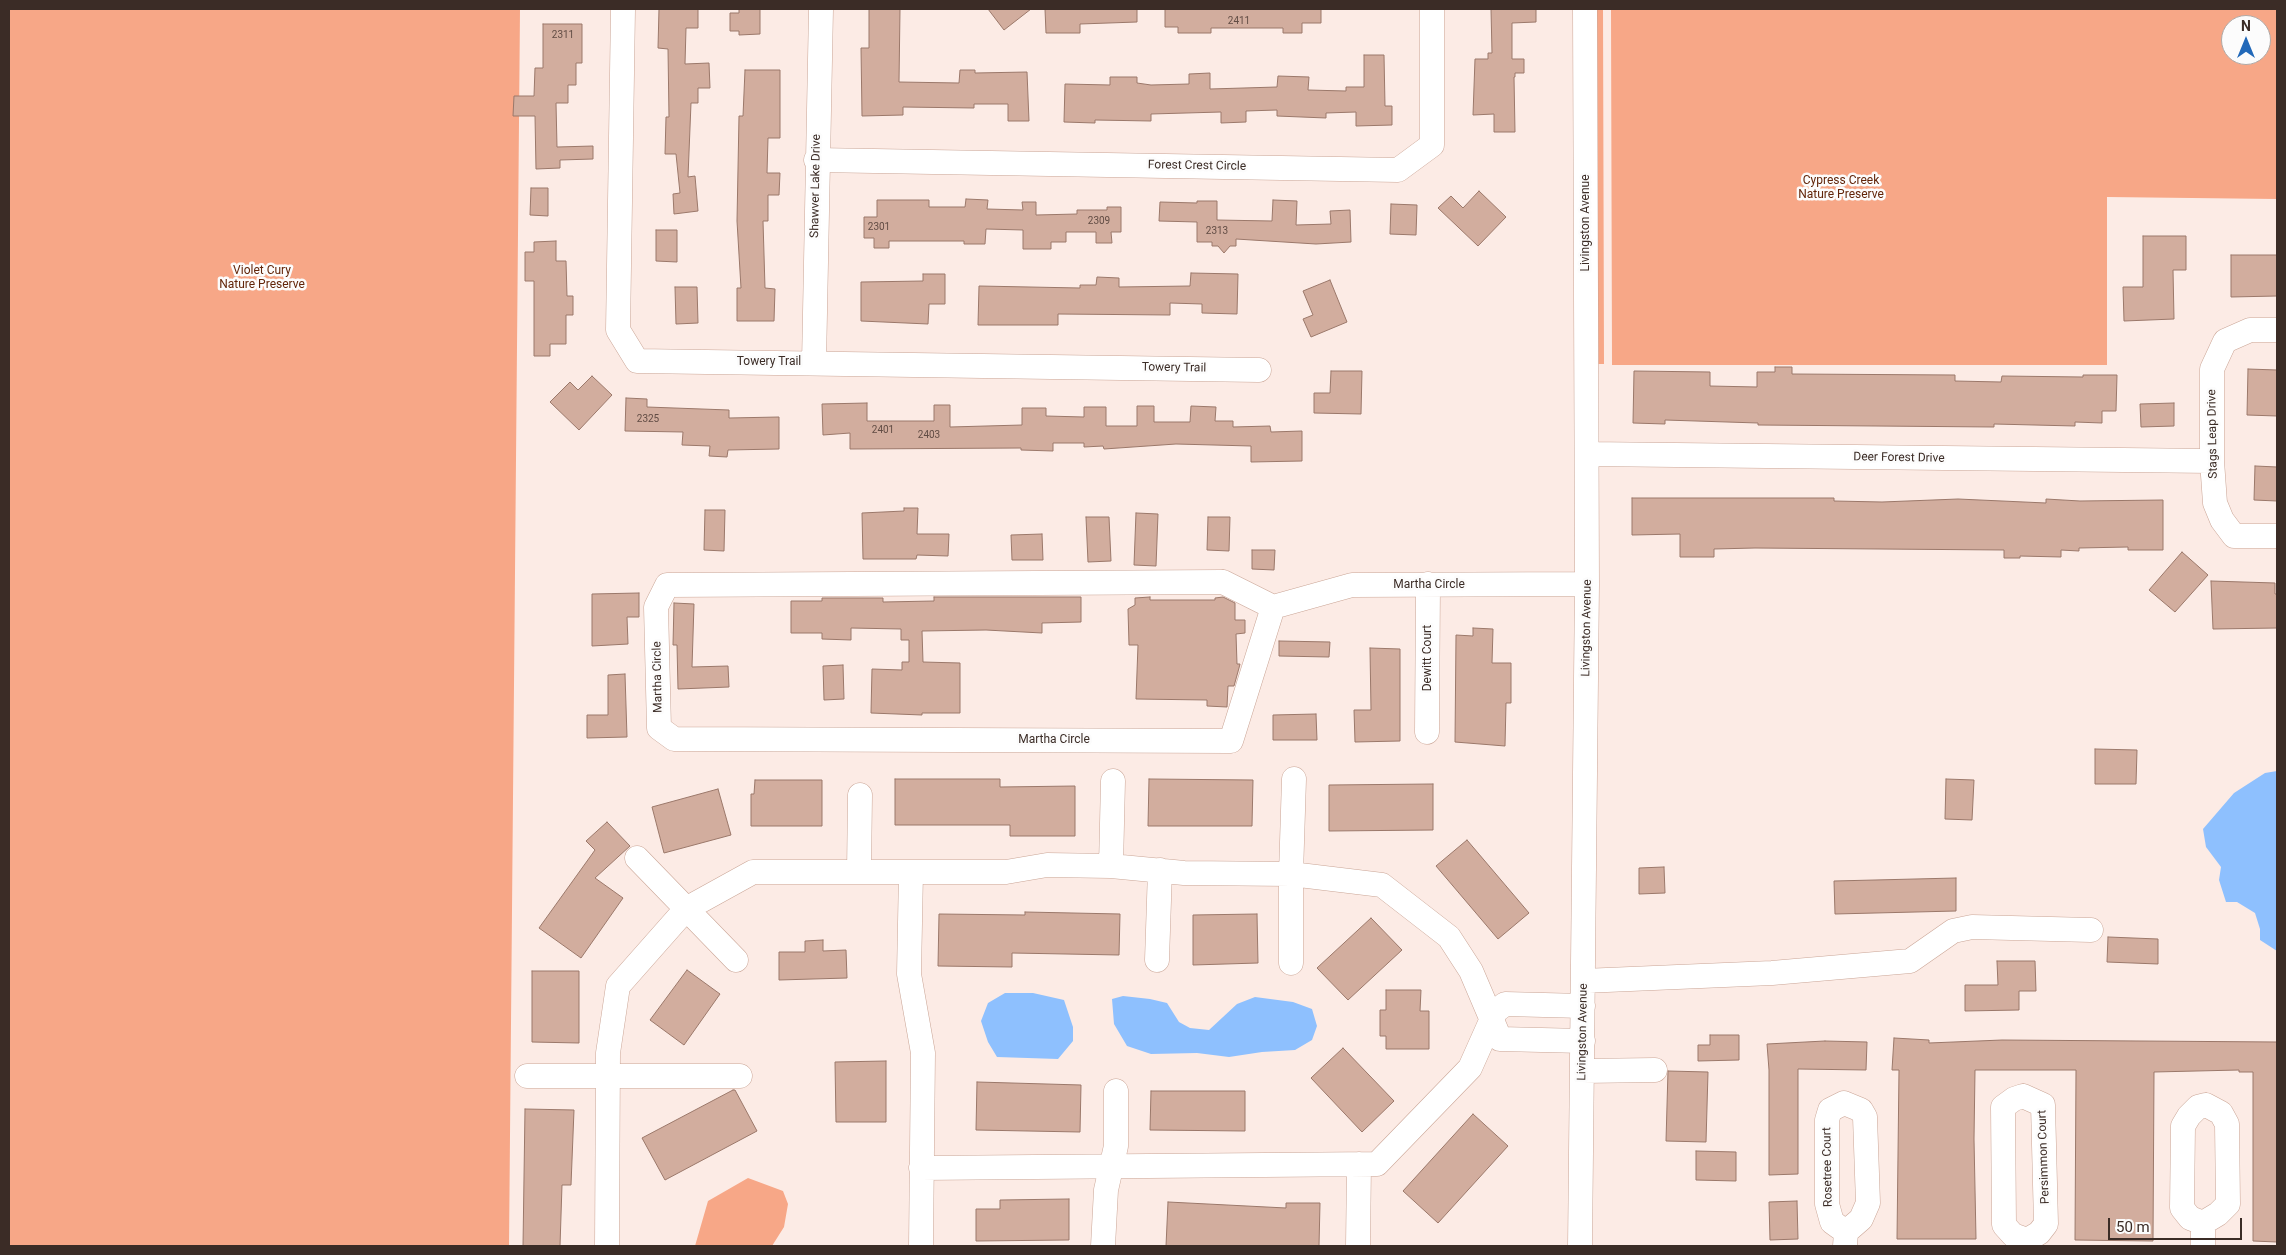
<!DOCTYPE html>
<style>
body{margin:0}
#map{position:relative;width:2286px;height:1255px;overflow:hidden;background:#fcebe5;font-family:Roboto,sans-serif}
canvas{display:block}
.frame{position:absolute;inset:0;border:10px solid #3b2c26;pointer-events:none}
.north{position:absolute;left:2221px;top:15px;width:50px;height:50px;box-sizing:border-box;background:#fcfcfc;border:1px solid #afa9a6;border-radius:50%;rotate:0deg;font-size:14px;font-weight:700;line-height:20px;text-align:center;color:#3b2c26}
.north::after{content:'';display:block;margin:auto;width:18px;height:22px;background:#2269b9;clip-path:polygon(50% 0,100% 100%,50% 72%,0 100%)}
.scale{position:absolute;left:2108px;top:1218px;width:134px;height:22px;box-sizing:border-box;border:2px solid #3b2c26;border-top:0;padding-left:6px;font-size:15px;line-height:18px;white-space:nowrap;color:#3b2c26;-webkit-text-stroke:4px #fcfcfc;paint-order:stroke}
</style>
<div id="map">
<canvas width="2286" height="1255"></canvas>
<div class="frame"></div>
<div class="north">N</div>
<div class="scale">50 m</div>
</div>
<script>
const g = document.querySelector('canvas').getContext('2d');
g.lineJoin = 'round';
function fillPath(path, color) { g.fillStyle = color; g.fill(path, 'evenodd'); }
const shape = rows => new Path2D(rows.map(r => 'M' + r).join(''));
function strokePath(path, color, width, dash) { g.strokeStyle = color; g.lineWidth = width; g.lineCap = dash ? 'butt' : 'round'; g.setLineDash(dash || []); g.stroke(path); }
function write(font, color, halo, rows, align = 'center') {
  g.font = font + ' Roboto,sans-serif'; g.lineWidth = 5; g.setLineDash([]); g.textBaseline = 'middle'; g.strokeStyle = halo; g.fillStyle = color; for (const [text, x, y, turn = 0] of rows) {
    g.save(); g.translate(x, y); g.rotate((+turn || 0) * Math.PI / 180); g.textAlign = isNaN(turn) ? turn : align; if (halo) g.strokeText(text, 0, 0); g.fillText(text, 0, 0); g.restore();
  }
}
fillPath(shape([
 [9,9,520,9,509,1246,9,1246],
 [1594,9,1603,9,1604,364,1596,364],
 [1611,9,2277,9,2277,199,2107,197,2107,365,1612,365],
 [2231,25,2261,25,2261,55,2231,55],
 [748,1178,783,1191,788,1204,784,1227,772,1246,695,1246,708,1201]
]), '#f7a787');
fillPath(shape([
 [2277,771,2277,951,2260,940,2260,929,2255,913,2237,902,2226,902,2219,880,2221,867,2206,847,2203,829,2234,793,2265,773],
 [1005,993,1033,993,1064,1000,1073,1027,1073,1041,1058,1059,997,1057,988,1042,981,1021,988,1003],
 [1123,996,1150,999,1167,1003,1179,1022,1190,1028,1209,1030,1237,1004,1255,997,1293,1002,1312,1009,1317,1026,1312,1040,1295,1050,1262,1052,1229,1057,1197,1053,1151,1054,1127,1046,1114,1024,1112,999]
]), '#8ec0fe');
const building = shape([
 [659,9,698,9,698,28,686,28,685,64,709,63,710,88,698,88,698,103,691,103,688,177,695,176,698,211,674,214,673,194,680,193,676,154,665,154,666,117,669,117,668,49,658,48,659,9],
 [739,9,760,9,760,34,739,35,739,31,730,31,730,13,739,13,739,9],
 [869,9,900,9,899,82,959,83,960,70,975,70,975,73,1027,72,1029,121,1008,121,1008,104,974,104,974,108,903,107,903,115,862,116,861,48,869,48,869,9],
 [988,9,1031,9,1004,30,988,9],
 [1045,9,1137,9,1137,22,1080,24,1080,33,1046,33,1045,9],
 [1165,9,1321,9,1321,23,1302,23,1302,33,1283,33,1283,28,1211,28,1211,33,1178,33,1178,27,1165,27,1165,9],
 [1491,9,1536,9,1536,22,1512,23,1512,59,1524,59,1524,73,1515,73,1515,77,1514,77,1515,132,1494,132,1494,114,1473,115,1475,59,1488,59,1488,53,1492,53,1491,9],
 [543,24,582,24,582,63,576,63,576,85,568,85,568,103,556,103,557,147,593,146,593,159,560,160,560,168,536,169,535,116,513,116,514,96,534,96,535,68,543,68,543,24],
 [1364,55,1384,55,1385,106,1392,106,1392,125,1356,126,1356,112,1326,113,1326,118,1277,116,1277,110,1246,111,1246,122,1221,123,1221,112,1151,114,1151,121,1095,120,1095,123,1064,122,1065,84,1110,85,1110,77,1137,77,1137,83,1151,85,1189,84,1189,74,1210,73,1210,89,1277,87,1278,76,1309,77,1308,90,1346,91,1346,87,1364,87,1364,55],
 [745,70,780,70,780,138,768,138,767,173,780,173,779,195,768,195,768,221,763,221,765,288,775,289,774,321,737,321,737,288,741,288,737,221,739,116,743,116,745,70],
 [531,188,548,188,548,216,530,215,531,188],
 [1479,191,1506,217,1478,246,1438,208,1451,196,1463,208,1479,191],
 [966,199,988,200,987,209,1023,210,1022,202,1036,202,1036,215,1077,214,1077,210,1107,210,1107,207,1121,207,1121,232,1111,232,1112,243,1096,243,1096,232,1066,232,1066,242,1051,242,1051,249,1023,249,1023,230,986,229,985,244,964,244,964,241,889,241,889,248,874,248,874,238,864,238,864,217,877,217,877,200,929,200,929,207,965,207,966,199],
 [1273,200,1297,201,1296,225,1331,224,1330,211,1350,210,1351,242,1316,244,1236,239,1236,246,1230,246,1224,253,1218,246,1212,246,1212,242,1197,242,1197,222,1159,221,1160,202,1197,203,1197,201,1217,201,1217,220,1272,221,1273,200],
 [1391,204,1417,205,1416,235,1390,234,1391,204],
 [656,230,677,230,677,262,656,261,656,230],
 [2143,236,2186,236,2186,270,2173,270,2174,319,2124,321,2123,287,2143,287,2143,236],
 [556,241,556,261,566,261,567,296,573,296,573,315,566,315,566,344,550,344,550,356,534,356,534,281,525,281,525,252,534,252,534,242,556,241],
 [2231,255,2277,255,2277,296,2231,297,2231,255],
 [1191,273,1238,274,1237,314,1202,313,1202,304,1170,303,1170,315,1058,314,1058,325,978,325,979,286,1080,288,1080,285,1096,285,1097,277,1119,278,1119,287,1190,286,1191,273],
 [923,274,945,274,945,304,929,304,928,324,861,321,861,282,923,281,923,274],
 [1330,280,1347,322,1311,337,1303,319,1313,315,1303,291,1330,280],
 [675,287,697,287,698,323,676,324,675,287],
 [1775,367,1792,367,1792,374,1955,375,1955,381,2001,382,2002,376,2083,377,2083,375,2117,375,2116,411,2102,411,2102,423,2075,422,2075,426,1994,424,1994,427,1758,425,1758,423,1665,420,1665,424,1633,423,1634,371,1710,372,1710,386,1757,387,1757,372,1775,372,1775,367],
 [2248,369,2277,370,2277,416,2247,415,2248,369],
 [1331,371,1362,371,1361,414,1314,413,1314,393,1330,393,1331,371],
 [592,376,612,395,579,430,550,402,570,382,578,390,592,376],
 [626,398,647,399,647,407,729,410,729,418,779,417,779,449,728,450,727,457,709,456,710,446,682,445,683,432,625,431,626,398],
 [867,403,867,421,934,421,934,405,950,405,950,427,1022,425,1022,408,1046,408,1046,416,1084,417,1084,407,1106,407,1106,426,1137,426,1137,406,1154,406,1154,422,1190,422,1191,406,1216,407,1215,421,1233,421,1233,427,1270,426,1271,432,1302,431,1302,461,1251,462,1251,446,1176,444,1104,449,1103,446,1084,447,1084,443,1053,443,1053,451,1021,450,1021,448,850,449,850,433,823,435,822,404,867,403],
 [2174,403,2174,426,2141,427,2140,404,2174,403],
 [2255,466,2277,467,2277,501,2254,500,2255,466],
 [1632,498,1834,498,1834,501,1882,502,1958,499,2046,503,2046,499,2080,501,2163,500,2163,550,2128,550,2128,547,2079,548,2079,551,2061,550,2061,557,2020,556,2020,558,2004,558,2004,550,1755,548,1714,549,1714,557,1680,557,1680,534,1632,535,1632,498],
 [904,508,918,508,917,534,949,534,948,556,917,555,916,559,863,559,862,513,904,511,904,508],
 [705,510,725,510,724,551,704,550,705,510],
 [1136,513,1158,514,1156,566,1134,565,1136,513],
 [1086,517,1109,517,1111,561,1088,562,1086,517],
 [1208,517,1230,517,1229,551,1207,550,1208,517],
 [1042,534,1043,560,1012,560,1011,535,1042,534],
 [1252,550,1275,550,1274,570,1252,569,1252,550],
 [2182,552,2208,575,2175,612,2149,590,2182,552],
 [2211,581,2275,583,2275,594,2277,594,2277,628,2213,629,2211,581],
 [639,593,639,617,627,617,628,644,592,646,592,594,639,593],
 [934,597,1081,597,1081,622,1042,623,1042,633,986,630,922,631,923,662,960,663,960,713,922,713,922,715,871,713,872,669,902,670,902,662,909,662,909,640,901,640,901,629,851,628,851,640,822,639,822,633,791,633,791,601,822,601,822,598,883,598,883,602,934,601,934,597],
 [1150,597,1150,600,1215,600,1215,598,1223,597,1235,603,1235,620,1245,620,1245,633,1236,634,1237,664,1240,664,1239,668,1234,686,1228,686,1227,707,1207,706,1207,700,1136,699,1138,645,1129,645,1128,609,1135,605,1135,598,1150,597],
 [674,603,694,604,692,667,728,666,729,687,678,689,677,645,673,645,674,603],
 [1473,628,1493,629,1492,663,1511,663,1511,703,1506,703,1505,746,1455,742,1456,635,1473,636,1473,628],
 [1279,641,1330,642,1329,657,1279,656,1279,641],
 [1370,648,1400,649,1400,741,1355,742,1354,710,1371,710,1370,648],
 [843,665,844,699,824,700,823,666,843,665],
 [625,674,627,737,587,738,587,715,608,715,608,675,625,674],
 [1316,714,1317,740,1273,740,1273,715,1316,714],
 [2095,749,2137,750,2136,784,2095,784,2095,749],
 [895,779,1000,779,1000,787,1075,786,1075,836,1010,836,1010,825,895,825,895,779],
 [1149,779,1253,780,1252,826,1148,826,1149,779],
 [1946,779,1974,780,1972,820,1945,819,1946,779],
 [755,780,822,780,822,826,751,826,751,794,754,794,755,780],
 [1433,784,1433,830,1329,831,1329,785,1433,784],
 [718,789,731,835,664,853,652,807,718,789],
 [607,822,630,846,595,878,623,898,581,958,539,928,595,850,586,841,607,822],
 [1467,840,1529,913,1498,939,1436,866,1467,840],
 [1664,867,1665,893,1639,894,1639,868,1664,867],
 [1956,878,1956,911,1835,914,1834,881,1956,878],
 [1025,912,1120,914,1119,955,1012,953,1012,967,938,966,939,914,1025,915,1025,912],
 [1257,914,1258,963,1193,965,1193,915,1257,914],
 [1371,918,1402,950,1348,1000,1317,968,1371,918],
 [2108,937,2158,939,2158,964,2107,962,2108,937],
 [823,940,823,951,846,950,847,978,779,980,779,952,805,952,805,941,823,940],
 [1997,961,2035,961,2036,991,2019,991,2019,1010,1965,1011,1965,985,1998,985,1997,961],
 [687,970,720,994,684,1045,650,1020,687,970],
 [532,971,579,971,579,1043,532,1042,532,971],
 [1386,990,1421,990,1420,1011,1429,1011,1429,1049,1386,1049,1386,1036,1380,1036,1380,1010,1386,1010,1386,990],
 [1710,1035,1739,1035,1739,1060,1698,1061,1698,1045,1710,1045,1710,1035],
 [1894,1038,1929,1040,1929,1043,2002,1040,2277,1042,2277,1242,2253,1241,2253,1072,2239,1072,2239,1070,2154,1072,2153,1241,2075,1240,2076,1070,1975,1070,1974,1139,1976,1239,1897,1239,1899,1070,1892,1070,1894,1038],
 [1825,1041,1867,1042,1866,1070,1798,1069,1798,1174,1769,1175,1769,1070,1767,1044,1825,1041],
 [1343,1048,1394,1101,1362,1132,1311,1078,1343,1048],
 [886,1061,886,1122,836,1122,835,1062,886,1061],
 [1668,1071,1708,1072,1706,1142,1666,1141,1668,1071],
 [977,1082,1081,1085,1080,1132,976,1130,977,1082],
 [733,1090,735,1090,757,1131,665,1180,642,1138,733,1090],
 [1151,1091,1245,1091,1245,1131,1150,1130,1151,1091],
 [525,1109,574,1110,571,1185,562,1185,560,1246,523,1246,525,1109],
 [1473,1114,1508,1146,1438,1223,1403,1191,1473,1114],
 [1696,1151,1736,1152,1736,1181,1696,1180,1696,1151],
 [1069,1199,1069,1240,976,1241,976,1209,1000,1209,1000,1200,1069,1199],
 [1797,1201,1798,1239,1770,1240,1769,1202,1797,1201],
 [1168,1202,1286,1208,1286,1203,1320,1203,1319,1246,1166,1246,1168,1202]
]);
fillPath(building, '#d2ad9e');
strokePath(building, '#9b786a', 1);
const minor = shape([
 [623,9,618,330,637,361,1259,370],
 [816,160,1398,170,1432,145,1432,9],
 [2277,330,2250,330,2225,341,2212,369,2212,461,2215,503,2222,520,2234,536,2277,536],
 [814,363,821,9],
 [1587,454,2212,461],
 [1223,582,1273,607,1231,741,674,739,659,728,656,607,667,585,1223,582],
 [1273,607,1352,585,1587,584],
 [1427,732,1428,584],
 [637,858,736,960],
 [1111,866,1113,781],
 [859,872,860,795],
 [911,872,909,974,923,1053,921,1246],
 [1157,960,1160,870],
 [1291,963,1291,874,1294,779],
 [1583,981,1772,973,1910,961,1953,931,1972,927,2091,930],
 [1582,1071,1655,1070],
 [527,1076,740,1076],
 [2023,1096,2043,1105,2046,1224,2039,1233,2027,1240,2013,1235,2004,1225,2003,1107,2014,1099,2023,1096],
 [2206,1105,2221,1113,2227,1124,2228,1204,2218,1214,2203,1223,2190,1218,2182,1208,2183,1126,2189,1116,2198,1107,2206,1105],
 [921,1168,1377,1164,1470,1068,1491,1021,1496,1011,1505,1004,1583,1006],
 [2203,1223,2203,1246],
 [607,1246,608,1053,618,986,686,909,753,872,1006,872,1047,865,1111,866,1184,873,1291,874,1382,885,1449,937,1471,971,1500,1039,1583,1041],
 [1103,1246,1106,1190,1116,1146,1116,1091],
 [1358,1246,1359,1164],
 [1580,1246,1587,584,1585,9],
 [1845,1246,1846,1232,1861,1219,1868,1203,1865,1117,1861,1110,1844,1103,1830,1110,1827,1120,1827,1204,1832,1222,1846,1232]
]);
strokePath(minor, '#caa596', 25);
strokePath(minor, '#fff', 24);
write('10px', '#614c44', null, [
 ["2411",1239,21],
 ["2311",563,35],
 ["2309",1099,221],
 ["2301",879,227],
 ["2313",1217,231],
 ["2325",648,419],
 ["2401",883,430],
 ["2403",929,435]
]);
write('12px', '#3b2c26', '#fcfcfc', [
 ["Forest Crest Circle",1197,166,1],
 ["Shawver Lake Drive",816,186,-89],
 ["Livingston Avenue",1586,223,-90],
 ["Towery Trail",769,362],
 ["Towery Trail",1174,368,1],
 ["Stags Leap Drive",2213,434,-91],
 ["Deer Forest Drive",1899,458,1],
 ["Martha Circle",1429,585],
 ["Livingston Avenue",1587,628,-89],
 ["Dewitt Court",1428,658,-90],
 ["Martha Circle",658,677,-91],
 ["Martha Circle",1054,740],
 ["Livingston Avenue",1583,1032,-89],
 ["Persimmon Court",2044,1157,-92],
 ["Rosetree Court",1828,1167,-91]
]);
write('12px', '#622509', '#fcfcfc', [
 ["Cypress Creek",1841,181],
 ["Nature Preserve",1841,195],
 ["Violet Cury",262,271],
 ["Nature Preserve",262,285]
]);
</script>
